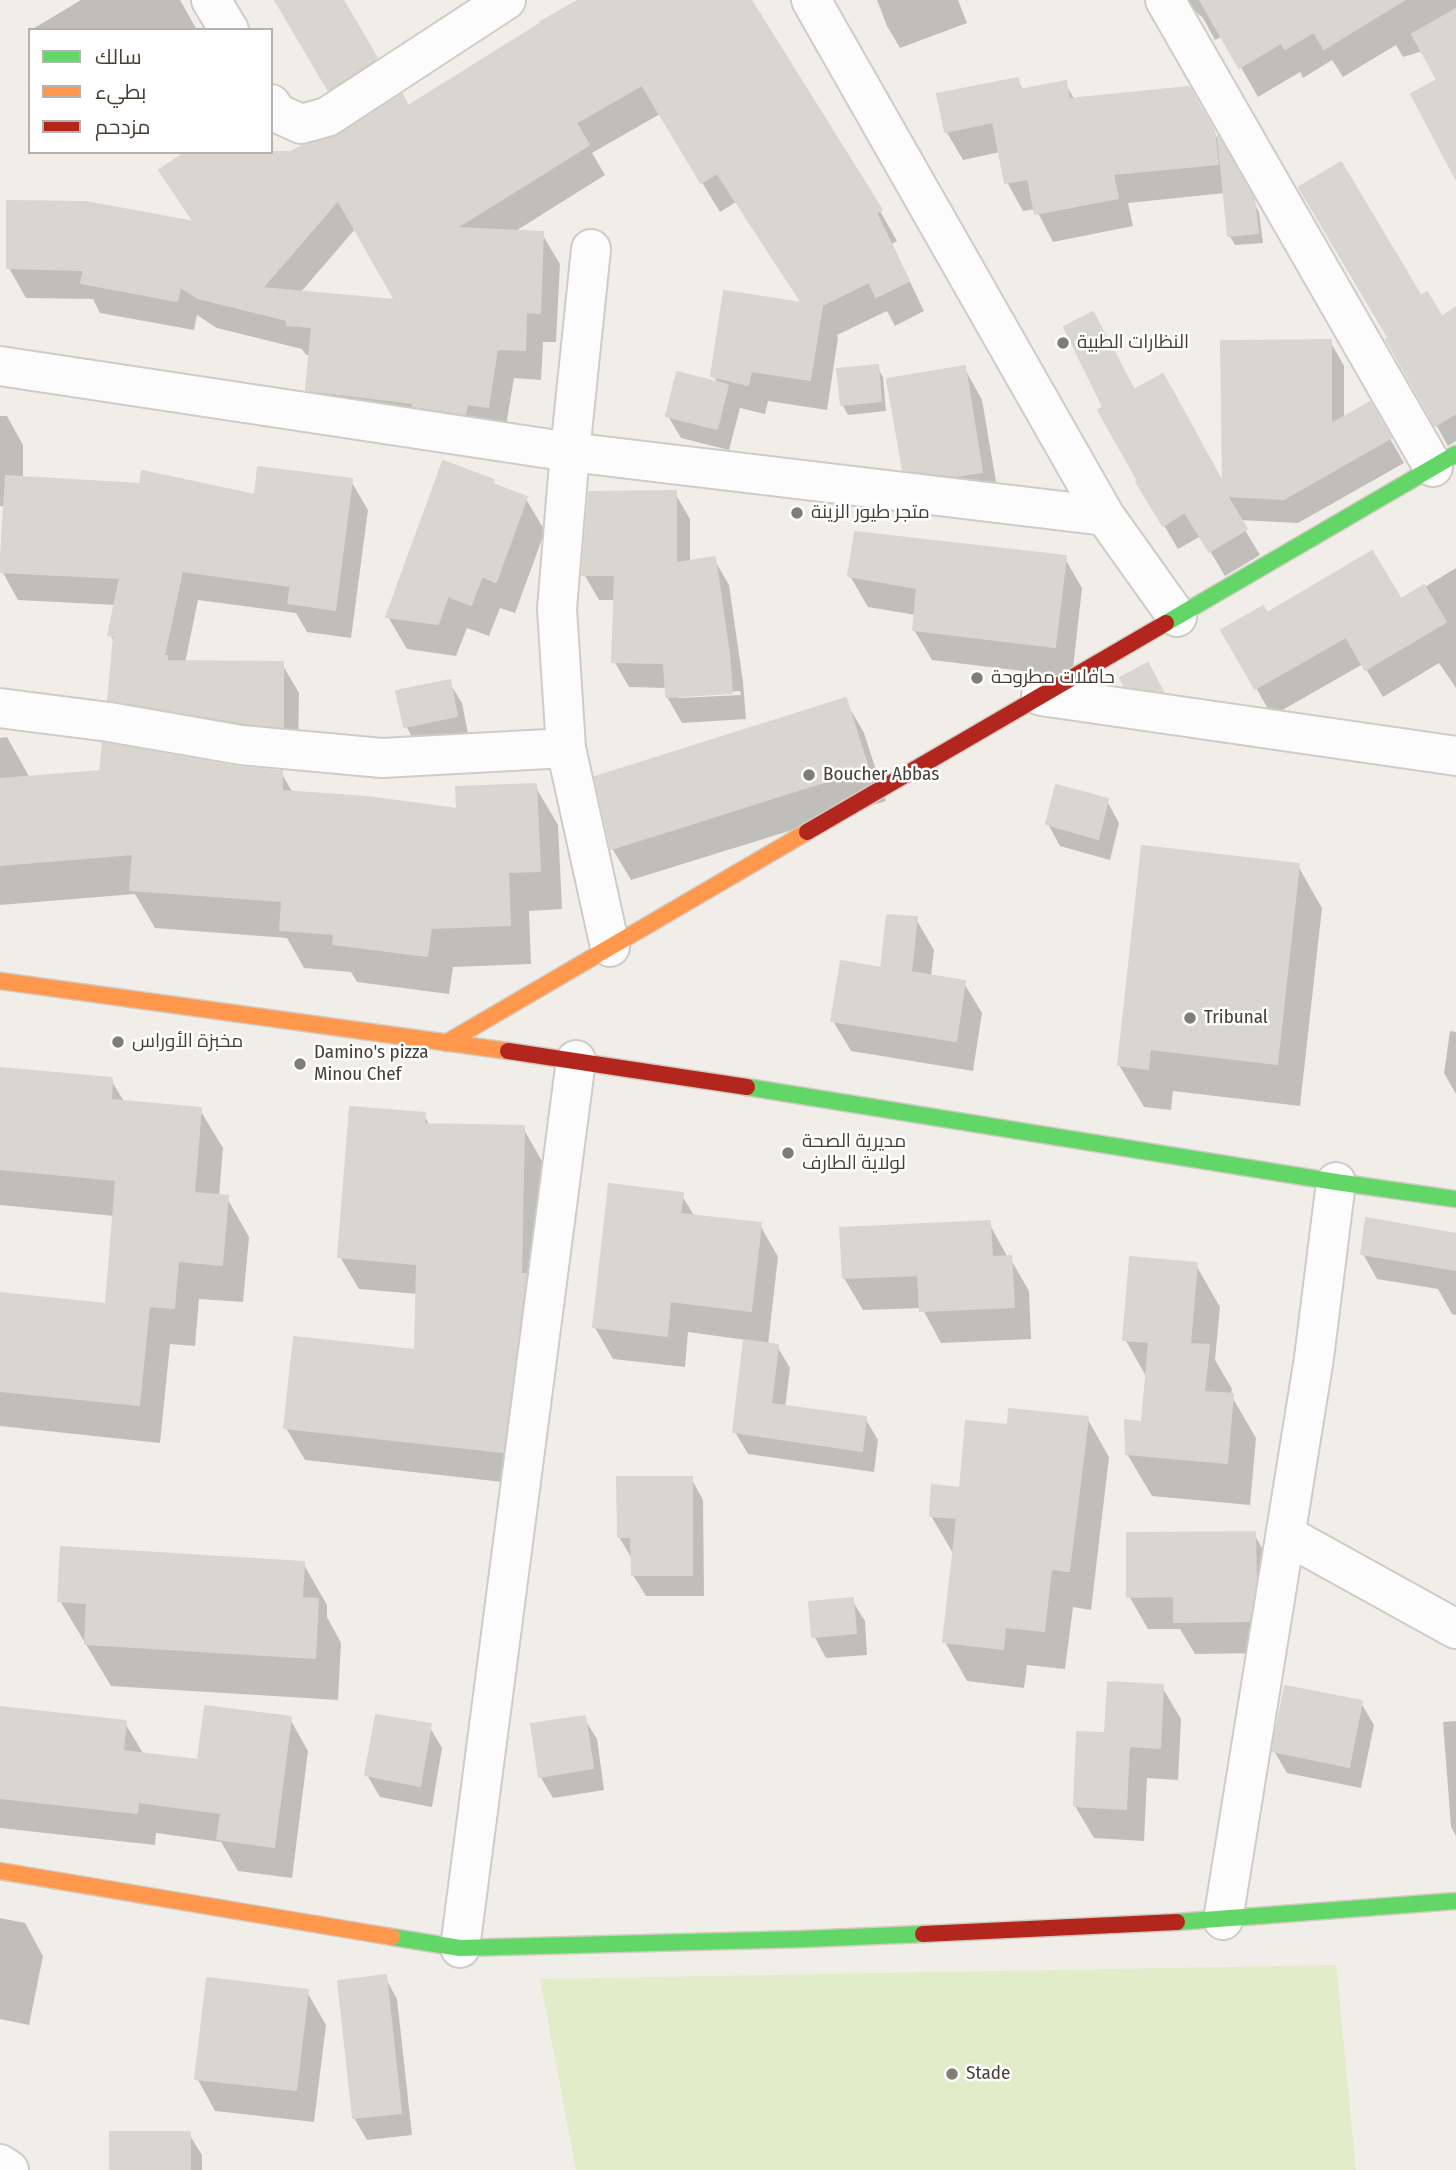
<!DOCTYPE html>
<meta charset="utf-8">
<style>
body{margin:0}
#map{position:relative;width:1456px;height:2170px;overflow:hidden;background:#f1eeea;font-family:"Fira Sans Condensed",Cairo,sans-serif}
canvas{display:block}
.legend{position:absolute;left:28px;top:28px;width:245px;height:126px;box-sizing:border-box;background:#fff;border:2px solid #b5b2ae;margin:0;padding:9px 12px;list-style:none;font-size:21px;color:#473f35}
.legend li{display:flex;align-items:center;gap:14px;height:35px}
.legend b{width:35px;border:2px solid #b5b2ae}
</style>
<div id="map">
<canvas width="1456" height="2170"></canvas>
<ul class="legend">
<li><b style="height:9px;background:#63d668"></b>سالك</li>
<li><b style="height:9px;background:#ff974d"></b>بطيء</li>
<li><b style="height:9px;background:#b3261e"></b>مزدحم</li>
</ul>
</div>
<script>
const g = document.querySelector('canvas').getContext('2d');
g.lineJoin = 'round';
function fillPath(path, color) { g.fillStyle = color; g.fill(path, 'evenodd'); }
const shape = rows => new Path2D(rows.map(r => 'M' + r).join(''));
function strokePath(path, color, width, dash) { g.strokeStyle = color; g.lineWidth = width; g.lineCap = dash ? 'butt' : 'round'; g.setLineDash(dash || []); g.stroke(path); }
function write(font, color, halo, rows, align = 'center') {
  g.font = font + ' "Fira Sans Condensed",Cairo,sans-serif'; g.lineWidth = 5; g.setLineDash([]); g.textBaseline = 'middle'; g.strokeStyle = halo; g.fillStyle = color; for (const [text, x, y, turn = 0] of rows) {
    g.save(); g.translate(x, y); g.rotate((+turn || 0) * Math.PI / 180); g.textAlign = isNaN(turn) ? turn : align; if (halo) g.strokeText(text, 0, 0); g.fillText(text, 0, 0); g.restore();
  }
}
fillPath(shape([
 [1336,1965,1356,2170,576,2170,540,1979]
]), '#e1ecc9');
fillPath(shape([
 [81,0,180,0,197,30,31,30],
 [318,0,340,0,388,81,342,111,288,18],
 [582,0,749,0,880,211,897,241,892,244,924,311,895,326,887,311,837,335,838,338,827,410,768,401,765,414,740,408,729,450,681,438,668,416,718,384,713,375,803,305,736,202,720,212,660,114,592,153,605,175,514,232,542,234,560,264,556,342,543,342,541,380,514,378,504,437,325,420,308,390,311,355,306,355,302,349,217,328,197,315,194,330,100,313,93,299,26,298,9,268,195,224,162,170,276,163,408,108],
 [356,228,398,302,300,293],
 [877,0,958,0,967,23,900,48,887,26],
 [1182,0,1456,0,1456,175,1439,81,1423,51,1403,57,1396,45,1343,77,1332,60,1303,78,1300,72,1258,97,1223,36,1215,40,1203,18,1195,11,1186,8],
 [1017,80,1024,91,1065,83,1075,100,1189,88,1259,212,1263,243,1235,245,1229,235,1225,193,1128,203,1133,226,1053,242,1036,209,1023,211,1007,182,1000,152,963,160,946,131],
 [1420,298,1441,319,1456,309,1456,441,1448,446,1389,341],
 [1330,341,1344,366,1344,418,1370,404,1404,463,1298,523,1239,520,1260,555,1225,576,1201,536,1178,549,1153,507,1134,392,1225,489],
 [877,367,883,377,886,411,848,415,842,404],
 [964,367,982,400,1000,505,923,502,904,469],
 [0,416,7,416,23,445,23,479,256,498,351,481,368,510,351,638,307,632,296,613,198,600,185,663,282,664,299,693,298,755,126,728,109,699,115,644,110,634,116,605,18,600,2,571,6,507,0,506],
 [493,482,496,487,526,499,545,531,515,613,500,608,489,636,467,628,456,656,407,649,388,617],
 [675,493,690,519,690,563,714,559,729,585,743,682,746,719,682,723,667,697,667,688,629,687,614,661,616,600,599,600,584,574],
 [740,691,741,695,678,698,678,695],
 [1064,557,1082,588,1072,677,932,660,914,630,916,615,868,607,850,576],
 [1456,568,1456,688,1439,663,1383,697,1363,664,1272,716,1224,631,1266,615,1400,602],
 [1153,675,1167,701,1132,696,1122,678],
 [449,682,462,703,469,738,418,748,406,726],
 [845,700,864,733,886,801,631,880,612,848],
 [7,737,30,778,237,768,281,772,293,793,459,811,535,786,558,825,562,909,529,911,531,964,453,967,449,994,357,982,351,972,304,968,287,938,155,928,135,894,0,905,0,738],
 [1107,801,1119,823,1110,860,1060,846,1048,824],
 [1298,866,1322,908,1300,1106,1173,1091,1171,1110,1144,1107,1119,1065],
 [916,919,934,950,931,977,964,983,982,1013,973,1071,851,1051,833,1021,882,970],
 [1450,1031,1456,1032,1456,1094,1444,1073],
 [0,1070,111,1080,125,1103,200,1110,223,1148,219,1197,227,1198,249,1237,243,1302,199,1299,195,1346,170,1344,160,1443,0,1426,0,1294,107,1306,115,1216,0,1205],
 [424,1115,430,1126,523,1128,542,1161,539,1300,521,1484,305,1460,286,1428,416,1352,418,1294,359,1289,340,1257],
 [681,1194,695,1217,760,1225,778,1257,768,1345,777,1346,790,1368,785,1408,865,1418,878,1440,874,1472,748,1454,735,1432,746,1340,688,1332,685,1367,613,1359,594,1326],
 [989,1223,1008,1258,1010,1258,1029,1291,1031,1339,941,1343,922,1308,863,1310,844,1278],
 [1456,1235,1456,1315,1452,1314,1438,1289,1377,1279,1363,1254],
 [1196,1265,1220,1307,1215,1360,1232,1389,1231,1395,1256,1438,1250,1505,1152,1496,1127,1454,1143,1424,1147,1378,1125,1339],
 [1087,1418,1109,1457,1091,1610,1073,1607,1065,1669,1027,1665,1024,1688,967,1681,945,1642,954,1555,931,1516,962,1490,1009,1427],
 [691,1478,703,1500,704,1596,646,1596,633,1575,632,1559,619,1537],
 [1254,1534,1273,1567,1267,1653,1195,1654,1180,1629,1148,1629,1129,1596],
 [303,1563,327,1605,327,1617,341,1643,338,1700,111,1686,60,1601],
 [852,1600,865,1621,867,1655,826,1658,814,1636],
 [1162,1687,1181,1719,1178,1780,1147,1778,1144,1841,1094,1838,1075,1806,1107,1735],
 [1361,1703,1374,1725,1361,1788,1287,1773,1274,1751],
 [0,1709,125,1723,144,1755,199,1762,290,1719,308,1751,292,1878,238,1871,221,1842,156,1833,155,1845,0,1828],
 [584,1718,597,1739,604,1790,553,1798,540,1776],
 [1456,1721,1456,1836,1451,1827,1443,1722],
 [429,1726,442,1748,432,1807,380,1797,367,1775],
 [0,1918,25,1923,43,1956,29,2025,0,2019],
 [385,1977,397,1999,412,2135,367,2140,354,2118],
 [307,1992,326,2025,314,2122,215,2111,197,2078],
 [189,2134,202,2155,202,2170,112,2170]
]), '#0003');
const building = shape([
 [275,0,343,0,377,58,328,90,275,0],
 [579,0,751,0,882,210,876,213,909,281,876,297,869,282,820,306,822,306,810,380,751,371,748,385,711,376,724,291,802,303,717,173,701,183,642,85,576,123,589,145,456,228,543,232,540,313,526,312,525,350,497,349,488,407,467,404,465,414,413,406,413,403,306,390,312,327,287,325,287,320,198,298,180,287,177,301,81,283,84,270,7,268,7,201,86,202,194,222,159,170,186,152,291,152,303,145,333,138,402,94,408,106,541,23,540,22,579,0],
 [338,200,395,300,262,288,338,200],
 [1200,0,1404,0,1324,49,1314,32,1285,49,1281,43,1239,68,1200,0],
 [1456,9,1456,179,1411,94,1437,80,1412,34,1456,9],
 [1018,78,1020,90,1066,81,1069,99,1189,87,1214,130,1218,164,1113,174,1118,198,1035,214,1028,179,1005,183,993,122,945,132,937,94,1018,78],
 [1218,136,1254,199,1258,233,1228,236,1218,136],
 [1341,162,1421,296,1427,292,1442,317,1456,307,1456,413,1435,426,1386,339,1389,339,1299,187,1341,162],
 [1093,312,1134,390,1163,374,1223,483,1221,341,1331,340,1331,424,1370,402,1391,438,1284,499,1227,496,1247,529,1209,552,1185,512,1163,526,1136,482,1138,481,1098,410,1103,407,1064,327,1093,312],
 [878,365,881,401,841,405,837,369,878,365],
 [965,366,982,472,957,476,903,470,887,379,965,366],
 [677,372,728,385,717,429,666,416,677,372],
 [443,461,494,480,493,484,527,497,496,582,482,576,471,605,448,596,438,624,386,617,443,461],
 [258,467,352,479,335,610,288,603,291,586,182,571,164,656,167,656,167,661,283,662,283,727,244,723,108,700,114,636,108,635,120,578,0,572,6,476,140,484,142,471,255,495,258,467],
 [676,491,676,563,715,557,729,654,732,693,666,697,664,663,612,662,615,575,582,575,589,492,676,491],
 [855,532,1066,556,1055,647,913,630,917,588,848,576,855,532],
 [1372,551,1401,599,1424,585,1446,622,1365,670,1346,637,1255,689,1221,630,1263,606,1267,613,1372,551],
 [1148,663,1163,692,1124,686,1120,678,1148,663],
 [450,680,457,716,404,727,396,691,450,680],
 [846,698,868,768,611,849,595,777,846,698],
 [103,743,237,767,282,771,282,791,367,797,457,809,456,787,536,784,540,871,508,872,510,925,431,928,427,956,333,944,334,934,280,930,282,901,130,890,133,854,0,865,0,779,100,771,103,743],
 [1056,785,1108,799,1098,839,1046,824,1056,785],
 [1142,846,1299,864,1277,1064,1150,1049,1148,1069,1118,1065,1142,846],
 [887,915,917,917,911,972,965,981,956,1041,831,1021,841,961,881,968,887,915],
 [0,1068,112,1078,111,1100,201,1108,194,1193,228,1196,222,1265,178,1261,174,1308,149,1306,139,1405,0,1391,0,1293,106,1304,116,1180,0,1169,0,1068],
 [350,1107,425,1113,424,1124,524,1126,521,1274,526,1274,503,1452,284,1428,294,1337,415,1350,417,1264,338,1257,350,1107],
 [609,1184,683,1193,680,1214,761,1223,751,1311,670,1301,667,1336,593,1327,609,1184],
 [1366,1218,1456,1234,1456,1270,1361,1254,1366,1218],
 [990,1221,992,1257,1011,1256,1014,1307,920,1311,918,1275,843,1278,840,1228,990,1221],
 [1130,1257,1197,1263,1190,1344,1209,1345,1204,1392,1233,1394,1227,1463,1126,1454,1125,1420,1142,1422,1149,1342,1123,1340,1130,1257],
 [744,1340,778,1345,771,1404,866,1417,862,1451,733,1432,744,1340],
 [1009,1409,1088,1417,1069,1571,1051,1569,1044,1631,1005,1627,1003,1649,943,1642,957,1518,930,1516,932,1485,960,1488,966,1421,1008,1425,1009,1409],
 [617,1477,692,1477,692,1575,632,1575,631,1537,618,1537,617,1477],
 [1255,1532,1256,1581,1249,1621,1174,1622,1174,1596,1127,1597,1127,1533,1255,1532],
 [61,1547,304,1562,302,1598,318,1599,315,1658,85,1644,87,1603,58,1601,61,1547],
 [853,1598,856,1633,812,1637,809,1602,853,1598],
 [1108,1682,1163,1685,1160,1748,1129,1746,1126,1809,1074,1806,1077,1732,1105,1733,1108,1682],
 [1285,1686,1362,1701,1349,1767,1272,1751,1285,1686],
 [205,1706,291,1717,274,1847,217,1839,221,1813,138,1802,137,1813,0,1798,0,1707,126,1721,123,1751,198,1760,205,1706],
 [376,1715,431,1724,420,1786,365,1775,376,1715],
 [585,1716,593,1768,539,1777,531,1724,585,1716],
 [386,1975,401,2113,353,2118,338,1981,386,1975],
 [207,1978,308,1990,296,2090,195,2079,207,1978],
 [110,2132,190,2132,190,2170,110,2170,110,2132]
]);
fillPath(building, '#d9d5d1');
strokePath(building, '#d9d5cf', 2);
const street = shape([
 [211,0,229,30],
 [811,0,1105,516,1177,617],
 [1165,0,1433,467],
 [271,104,277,113,301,124,327,117,506,0],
 [591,249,570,452,557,609,566,748,610,947],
 [0,366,570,452,1105,516],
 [1041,696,1456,756],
 [0,708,109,722,241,745,382,758,566,748],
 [1286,1535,1456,1629],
 [1223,1920,1314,1358,1336,1182],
 [460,1948,576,1060],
 [0,2164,9,2170]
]);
const fast = shape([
 [1166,623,1456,454],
 [747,1087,1336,1182,1456,1199],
 [1177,1922,1456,1901],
 [392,1937,460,1948,804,1939,923,1934]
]);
const slow = shape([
 [0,981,508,1051],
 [446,1043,807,832],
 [0,1871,392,1937]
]);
const jam = shape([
 [807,832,1166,623],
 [508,1051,747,1087],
 [923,1934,1177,1922]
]);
strokePath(street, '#cfccc7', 42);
strokePath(fast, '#d1cbc1', 19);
strokePath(slow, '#d1cbc1', 19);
strokePath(jam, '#d1cbc1', 19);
strokePath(street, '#fdfcfc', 38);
strokePath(fast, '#63d668', 16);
strokePath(slow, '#ff974d', 16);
strokePath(jam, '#b3261e', 16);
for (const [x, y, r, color] of [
 [1063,343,7,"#827c74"],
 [797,513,7,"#827c74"],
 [977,678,7,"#827c74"],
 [809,775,7,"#827c74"],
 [1190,1018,7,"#827c74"],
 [118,1042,7,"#827c74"],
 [300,1064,7,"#827c74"],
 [788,1153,7,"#827c74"],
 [952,2074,7,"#827c74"]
]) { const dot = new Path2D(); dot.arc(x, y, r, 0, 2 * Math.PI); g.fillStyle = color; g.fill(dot); strokePath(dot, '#fff', 2.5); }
write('19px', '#473f35', '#fff', [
 ["النظارات الطبية",1077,343],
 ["متجر طيور الزينة",811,513],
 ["حافلات مطروحة",991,678],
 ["Boucher Abbas",823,775],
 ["Tribunal",1204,1018],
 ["مخبزة الأوراس",132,1042],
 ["Damino's pizza",314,1053],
 ["Minou Chef",314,1075],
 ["مديرية الصحة",802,1142],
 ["لولاية الطارف",802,1164],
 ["Stade",966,2074]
], 'left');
</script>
